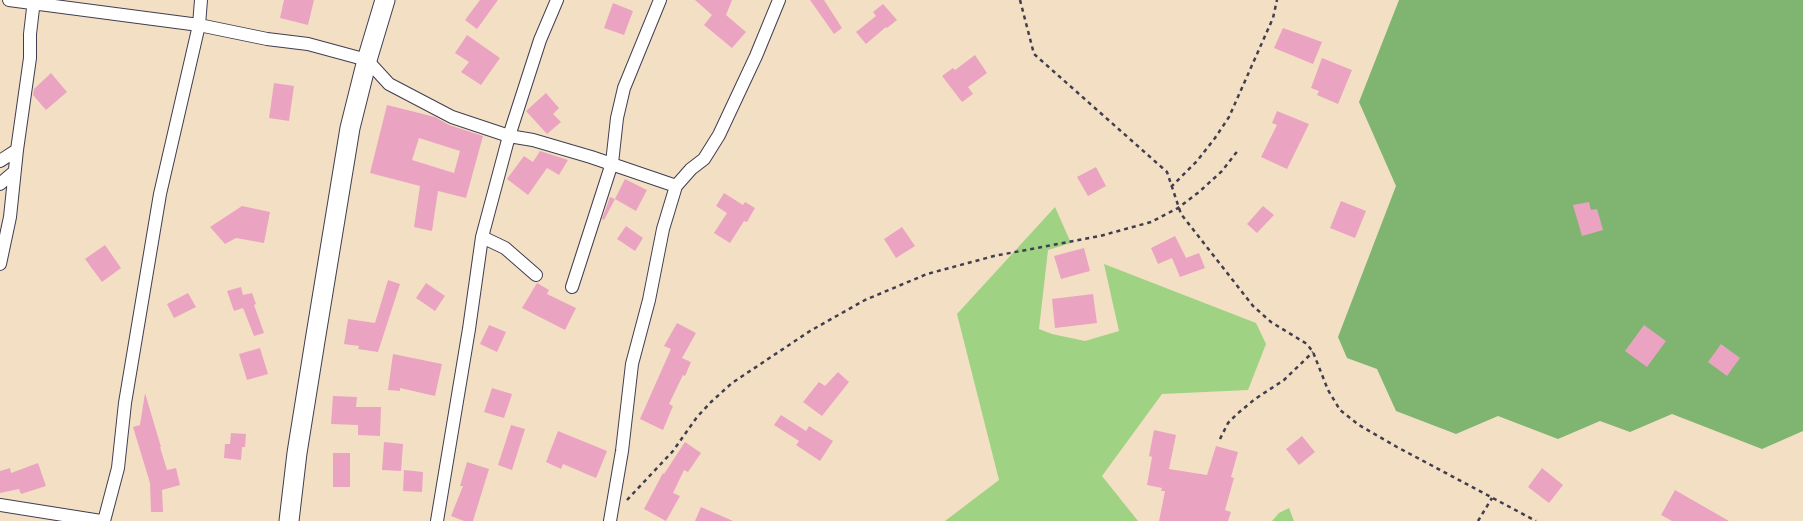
<!DOCTYPE html>
<style>
body{margin:0}
canvas{display:block;background:#f3dfc3}
</style>
<canvas width="1803" height="521"></canvas>
<script>
const g = document.querySelector('canvas').getContext('2d');
g.lineJoin = 'round';
function fillPath(path, color) { g.fillStyle = color; g.fill(path, 'evenodd'); }
const shape = rows => new Path2D(rows.map(r => 'M' + r).join(''));
function strokePath(path, color, width, dash) { g.strokeStyle = color; g.lineWidth = width; g.lineCap = dash ? 'butt' : 'round'; g.setLineDash(dash || []); g.stroke(path); }
fillPath(shape([
 [1055,207,1071,243,1048,250,1039,329,1052,334,1085,341,1119,331,1104,264,1256,323,1266,344,1248,390,1162,394,1102,476,1138,521,945,521,999,480,957,314],
 [1289,508,1294,521,1272,521,1279,513]
]), '#9fd383');
fillPath(shape([
 [1399,0,1803,0,1803,431,1762,449,1672,414,1630,432,1600,421,1558,439,1498,416,1456,434,1396,411,1377,369,1347,358,1338,337,1396,186,1359,102]
]), '#7fb571');
fillPath(shape([
 [284,0,314,0,308,25,280,18],
 [480,0,498,0,477,29,465,20],
 [695,0,732,0,726,15,746,32,732,48,704,25,712,15],
 [810,0,824,0,842,28,834,34],
 [613,3,633,11,624,35,604,28],
 [883,4,897,20,887,28,886,27,866,44,856,32,876,16,873,12],
 [1283,28,1322,42,1313,64,1274,48],
 [467,35,500,58,481,85,461,72,469,62,455,53],
 [975,55,987,73,968,87,973,94,962,102,942,76,953,68,955,70],
 [1322,58,1352,70,1338,104,1317,95,1319,91,1311,88],
 [51,73,67,92,46,110,33,95,34,89],
 [274,83,294,86,289,121,269,118],
 [546,93,559,108,553,114,561,122,547,134,526,111],
 [387,105,435,117,449,125,483,136,466,198,438,191,432,231,414,227,420,186,370,173],
 [419,138,460,151,454,173,412,160],
 [1277,111,1309,124,1287,169,1261,157,1277,125,1272,123],
 [540,151,568,160,559,175,547,168,528,195,507,179,524,156,533,162],
 [1096,167,1106,186,1088,196,1077,177],
 [625,179,647,190,636,211,615,199],
 [724,193,743,205,745,202,755,208,747,222,744,221,730,243,714,233,727,213,716,206],
 [610,197,615,199,604,220,602,219],
 [1341,201,1366,211,1355,238,1330,228],
 [1589,202,1591,210,1597,209,1603,230,1582,236,1573,205],
 [242,206,270,212,264,243,236,238,225,244,210,227],
 [1263,206,1274,215,1257,233,1247,224],
 [626,226,643,238,635,251,617,239],
 [902,227,915,246,896,258,884,239],
 [1175,236,1186,258,1199,253,1205,268,1180,277,1172,258,1158,264,1151,248],
 [105,245,121,268,102,282,85,259],
 [1084,248,1090,271,1061,279,1054,256],
 [388,280,400,284,378,352,358,349,359,346,344,344,348,319,375,323],
 [426,283,445,296,435,311,416,298],
 [537,283,549,290,547,294,576,308,565,330,522,308],
 [241,287,243,295,252,293,256,304,254,305,264,333,254,336,243,308,234,311,227,291],
 [188,293,196,307,174,318,167,304],
 [1093,294,1097,323,1055,328,1052,299],
 [677,323,696,333,682,358,691,362,685,376,683,375,669,404,673,406,663,430,640,419,671,349,664,346],
 [489,325,506,332,497,352,480,344],
 [1644,325,1666,341,1647,367,1625,351],
 [1721,344,1740,358,1727,376,1708,362],
 [260,348,268,374,247,380,239,354],
 [393,354,442,364,435,396,400,388,400,391,388,390],
 [838,372,849,382,822,416,803,402,819,382,825,386],
 [492,388,512,394,504,418,484,412],
 [145,393,161,447,160,447,167,470,176,468,180,485,162,490,163,512,151,512,150,483,133,427,140,425],
 [333,396,357,397,356,407,381,407,380,436,358,435,358,425,331,424],
 [781,415,806,431,809,426,833,441,820,461,796,445,799,441,774,425],
 [511,425,525,429,512,470,498,465],
 [1154,430,1176,435,1169,469,1207,475,1216,446,1238,452,1231,477,1234,478,1225,510,1231,512,1228,521,1159,521,1165,491,1161,491,1162,488,1147,485,1152,457,1149,456],
 [558,431,607,451,596,478,563,464,561,469,546,462],
 [231,433,246,434,245,447,242,447,241,460,224,458,225,444,230,444],
 [1302,436,1315,452,1299,465,1286,449],
 [384,442,403,444,401,471,382,470],
 [685,442,701,453,688,472,684,470,673,493,680,496,666,521,644,509,663,473,664,474],
 [333,453,350,453,350,487,333,487],
 [467,462,489,469,473,521,464,521,451,516,463,486,460,486],
 [38,463,46,486,21,494,19,489,0,493,0,471,10,468,11,473],
 [1542,468,1563,485,1549,503,1528,487],
 [404,470,423,472,422,492,403,491],
 [1675,490,1729,521,1672,521,1661,515],
 [701,507,733,521,695,521]
]), '#eaa4c2');
const street = shape([
 [9,0,199,25,267,39,308,44,367,60,389,84,452,117,509,136,533,140,591,157,676,186,663,229,649,300,632,364,622,451,610,521],
 [0,161,17,150],
 [0,184,14,172],
 [676,186,691,169,704,159,719,135,756,56,779,0],
 [482,237,505,248,536,275],
 [0,264,10,217,17,150,30,58,30,34,34,0],
 [572,287,612,163,617,118,624,88,660,0],
 [0,505,101,521],
 [104,521,118,468,125,403,160,194,199,25,201,0],
 [437,521,469,329,482,237,509,136,540,40,557,0]
]);
const secondary = shape([
 [289,521,297,453,315,341,350,128,367,60,385,0]
]);
strokePath(street, '#413e4f', 14);
strokePath(secondary, '#413e4f', 21);
strokePath(shape([
 [1020,0,1034,54,1167,172,1181,214,1253,306,1271,322,1307,344,1313,352,1328,390,1340,410,1359,425,1397,447,1536,521],
 [1171,187,1197,161,1215,138,1229,117,1273,18,1277,0],
 [1220,439,1228,423,1237,414,1255,399,1284,380,1313,352],
 [627,500,673,451,697,417,711,402,732,383,810,331,865,300,927,274,994,256,1100,236,1151,222,1178,208,1199,192,1222,171,1239,149],
 [1478,521,1492,498]
]), '#413e4f', 2.5, [4, 4]);
strokePath(street, '#fff', 12);
strokePath(secondary, '#fff', 19);
</script>
